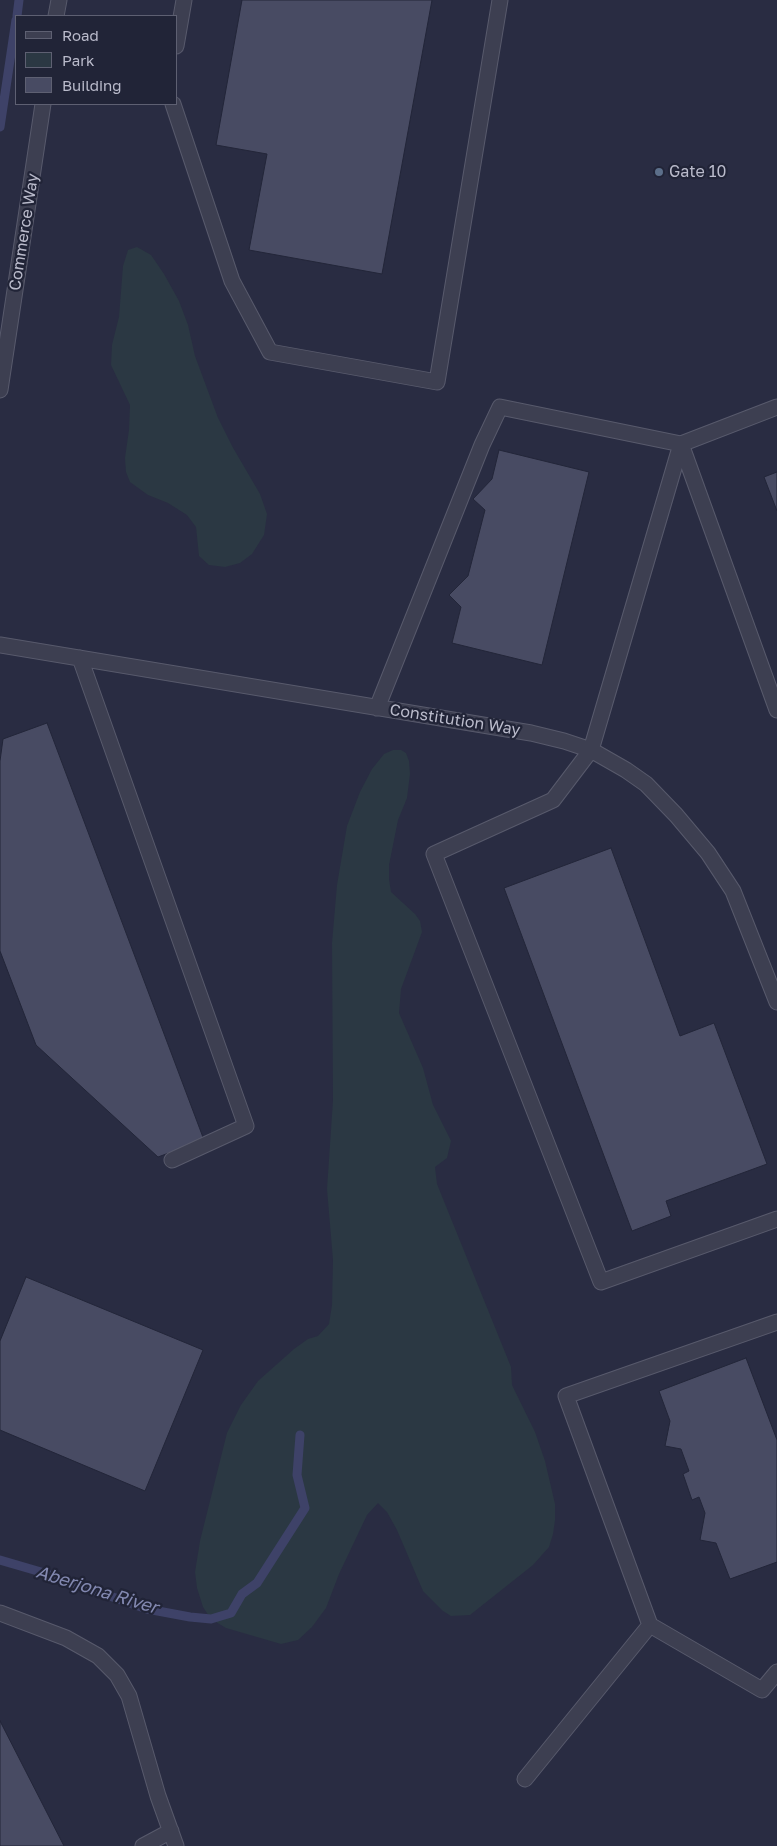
<!DOCTYPE html>
<style>
body{margin:0}
#map{position:relative;width:777px;height:1846px;overflow:hidden;background:#292c42;font-family:"Golos Text",sans-serif}
canvas{display:block}
.legend{position:absolute;left:15px;top:15px;width:162px;height:90px;box-sizing:border-box;background:#212437;border:1px solid #5e6072;margin:0;padding:6px 9px;list-style:none;font-size:15px;color:#babbcb}
.legend li{display:flex;align-items:center;gap:10px;height:25px}
.legend b{width:25px;border:1px solid #5e6072}
</style>
<div id="map">
<canvas width="777" height="1846"></canvas>
<ul class="legend">
<li><b style="height:6px;background:#3d3f51"></b>Road</li>
<li><b style="height:14px;background:#2b3843"></b>Park</li>
<li><b style="height:14px;background:#484b63"></b>Building</li>
</ul>
</div>
<script>
const g = document.querySelector('canvas').getContext('2d');
g.lineJoin = 'round';
function fillPath(path, color) { g.fillStyle = color; g.fill(path, 'evenodd'); }
const shape = rows => new Path2D(rows.map(r => 'M' + r).join(''));
function strokePath(path, color, width, dash) { g.strokeStyle = color; g.lineWidth = width; g.lineCap = dash ? 'butt' : 'round'; g.setLineDash(dash || []); g.stroke(path); }
function write(font, color, halo, rows, align = 'center') {
  g.font = font + ' "Golos Text",sans-serif'; g.lineWidth = 4.5; g.setLineDash([]); g.textBaseline = 'middle'; g.strokeStyle = halo; g.fillStyle = color; for (const [text, x, y, turn = 0] of rows) {
    g.save(); g.translate(x, y); g.rotate((+turn || 0) * Math.PI / 180); g.textAlign = isNaN(turn) ? turn : align; if (halo) g.strokeText(text, 0, 0); g.fillText(text, 0, 0); g.restore();
  }
}
fillPath(shape([
 [137,247,151,255,164,274,179,301,188,325,195,356,218,418,232,446,260,494,267,514,264,535,252,554,240,563,225,567,209,565,199,556,196,527,187,515,168,503,148,495,130,482,126,472,125,458,129,430,130,405,111,365,112,345,119,317,123,266,128,250],
 [393,750,401,750,406,753,409,761,410,774,407,798,398,820,389,865,389,879,391,892,415,914,420,921,422,932,401,989,399,1013,423,1068,433,1105,451,1141,447,1158,435,1167,437,1184,511,1367,512,1385,535,1432,545,1461,555,1504,555,1520,553,1534,549,1547,533,1565,470,1615,451,1616,443,1611,423,1591,397,1530,387,1512,378,1503,367,1515,339,1574,326,1608,312,1627,298,1640,281,1644,226,1628,211,1619,203,1607,197,1588,195,1572,200,1541,227,1433,241,1405,258,1381,294,1349,308,1339,318,1336,329,1324,332,1305,333,1260,327,1189,333,1100,332,943,337,885,347,826,360,792,372,769,384,754]
]), '#2b3843');
strokePath(shape([
 [17,16,19,0],
 [0,127,16,20],
 [0,1560,41,1572,147,1609,190,1617,211,1619,231,1613,242,1594,257,1583,305,1508,297,1475,300,1435]
]), '#3e4268', 9);
const building = shape([
 [242,0,432,0,382,274,249,250,267,154,216,145,242,0],
 [499,450,589,472,542,665,452,643,461,607,449,595,468,576,485,510,473,499,492,479,499,450],
 [777,472,777,511,764,477,777,472],
 [47,723,204,1140,158,1157,36,1045,0,951,0,761,3,739,47,723],
 [611,848,680,1036,714,1023,767,1164,666,1201,671,1216,632,1231,504,888,611,848],
 [26,1277,203,1350,145,1491,0,1430,0,1341,26,1277],
 [746,1358,777,1440,777,1562,730,1579,716,1543,700,1540,705,1513,699,1497,692,1500,683,1474,689,1471,681,1449,665,1446,670,1421,659,1391,746,1358],
 [0,1721,64,1846,0,1846,0,1721]
]);
fillPath(building, '#484b63');
strokePath(building, '#232639', 1);
const minor = shape([
 [56,16,59,0],
 [176,46,184,0],
 [173,104,232,281,270,352,437,382,500,0],
 [0,390,43,104],
 [777,407,681,444,591,750,553,800,434,854,601,1282,777,1219],
 [0,645,531,733,564,741,591,750,626,770,646,784,676,815,708,853,733,891,777,1002],
 [80,658,246,1126,172,1160],
 [377,708,482,445,500,407,681,444,777,710],
 [777,1322,566,1396,650,1625,762,1690,777,1672],
 [0,1613,66,1638,98,1656,117,1675,129,1696,158,1796,176,1846],
 [525,1779,650,1625],
 [143,1846,171,1831]
]);
strokePath(minor, '#585a6c', 17);
strokePath(minor, '#3d3f51', 15);
for (const [x, y, r, color] of [
 [659,172,5,"#5c6f8a"]
]) { const dot = new Path2D(); dot.arc(x, y, r, 0, 2 * Math.PI); g.fillStyle = color; g.fill(dot); strokePath(dot, '#212437', 2); }
write('16px', '#babbcb', '#212437', [
 ["Gate 10",669,172]
], 'left');
write('16px', '#babbcb', '#212437', [
 ["Commerce Way",24,232,-81],
 ["Constitution Way",455,720,9]
]);
write('italic 18px', '#8389b1', '#212437', [
 ["Aberjona River",97,1590,17]
]);
</script>
